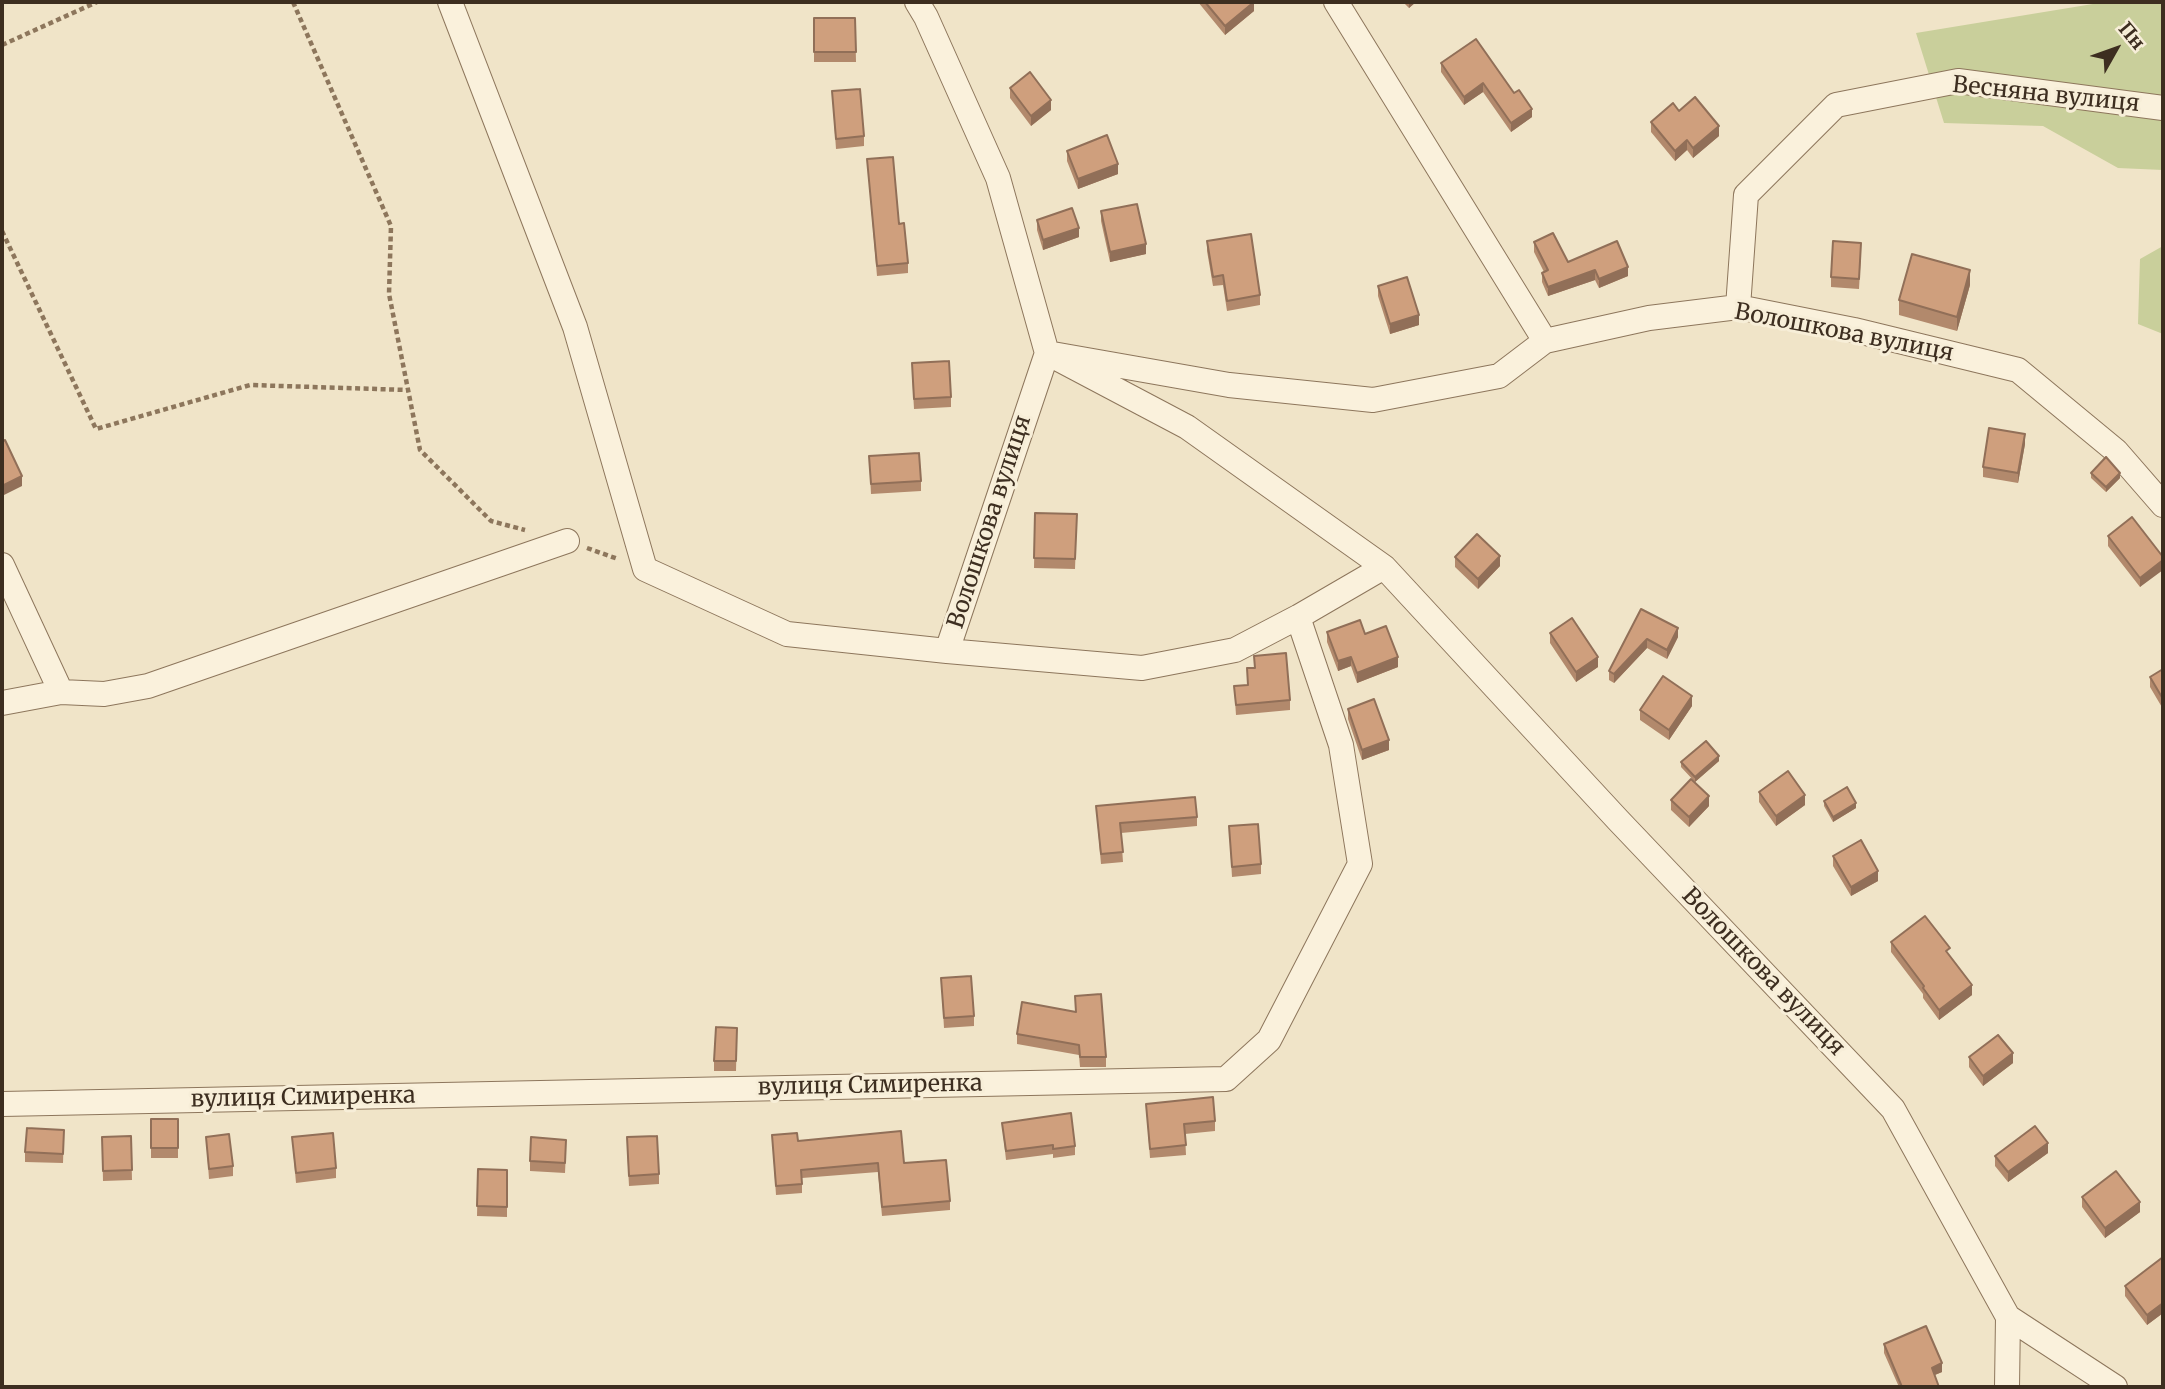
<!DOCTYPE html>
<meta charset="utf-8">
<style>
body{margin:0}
#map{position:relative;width:2165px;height:1389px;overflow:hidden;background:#f0e4c8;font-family:Merriweather,serif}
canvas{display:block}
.frame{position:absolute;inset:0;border:4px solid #3d2e20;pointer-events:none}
.north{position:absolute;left:2081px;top:14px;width:70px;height:70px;-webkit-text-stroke:5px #f7eed8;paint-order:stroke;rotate:50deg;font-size:19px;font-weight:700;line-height:28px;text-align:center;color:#3d2e20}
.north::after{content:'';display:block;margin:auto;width:24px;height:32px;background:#3d2e20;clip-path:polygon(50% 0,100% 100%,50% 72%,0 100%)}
</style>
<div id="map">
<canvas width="2165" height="1389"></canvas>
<div class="frame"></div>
<div class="north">Пн</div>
</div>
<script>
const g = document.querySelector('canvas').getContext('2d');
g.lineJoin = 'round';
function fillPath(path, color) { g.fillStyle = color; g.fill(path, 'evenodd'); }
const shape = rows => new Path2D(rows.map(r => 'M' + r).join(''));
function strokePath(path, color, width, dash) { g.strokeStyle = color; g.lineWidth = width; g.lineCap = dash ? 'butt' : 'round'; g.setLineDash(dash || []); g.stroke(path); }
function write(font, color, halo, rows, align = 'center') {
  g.font = font + ' Merriweather,serif'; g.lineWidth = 6; g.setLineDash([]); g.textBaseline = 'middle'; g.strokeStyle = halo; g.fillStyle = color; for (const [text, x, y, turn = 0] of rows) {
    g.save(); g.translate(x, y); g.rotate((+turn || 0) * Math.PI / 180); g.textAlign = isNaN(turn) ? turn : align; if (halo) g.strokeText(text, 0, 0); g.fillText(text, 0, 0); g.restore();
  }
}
fillPath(shape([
 [2105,2,2163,2,2163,170,2118,168,2043,126,1944,123,1916,33],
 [2163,246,2163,334,2138,324,2140,259]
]), '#c9cf9b');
const street = shape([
 [450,2,575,327,645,569,787,634,947,651],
 [917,2,926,17,998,178,1047,353,1187,427,1384,567,1618,820,1893,1109,2008,1317,2115,1387],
 [1336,2,1545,341],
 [1738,307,1746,195,1836,105,1958,81,2163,108],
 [2,565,61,692,2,703],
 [1384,567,1298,617,1235,650,1142,668,947,651,1047,353,1229,385,1373,400,1499,376,1545,341,1649,318,1738,307,1854,330,2018,370,2116,451,2163,505],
 [61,692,104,694,148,686,567,541],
 [2,1104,1226,1079,1269,1040,1360,864,1341,745,1298,617],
 [2007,1387,2008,1317]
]);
strokePath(street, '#8d765c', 26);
strokePath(shape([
 [293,2,391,226,389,294,420,450,491,521,525,530],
 [2,45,97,2],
 [2,231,96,429,250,385,408,390],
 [587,548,618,559]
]), '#8d765c', 4.5, [5, 3.5]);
strokePath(street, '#faf1dc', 24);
fillPath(shape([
 [1198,2,1254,2,1254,11,1225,35],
 [1403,2,1416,2,1409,8],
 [814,18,855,18,856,62,814,62],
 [1441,63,1514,93,1532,117,1511,132,1483,92,1464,105,1441,72],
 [1010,88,1051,110,1031,126,1010,98],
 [832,91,864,136,864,146,836,149],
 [1679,111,1719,136,1693,158,1687,150,1675,161,1651,132,1651,122],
 [1067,151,1118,174,1078,189,1067,161],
 [867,159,899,224,908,263,908,273,877,276],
 [1101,211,1146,254,1110,262,1101,221],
 [1037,220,1079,237,1043,250,1037,230],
 [1207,241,1260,295,1260,305,1227,311,1223,285,1213,286,1207,251],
 [1534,242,1568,262,1628,276,1599,288,1595,280,1548,296,1542,282,1542,273,1544,272,1534,252],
 [1861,253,1859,289,1831,287,1831,277],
 [1970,285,1957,331,1899,315,1899,300],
 [1378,286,1419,325,1390,334,1378,296],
 [912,373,951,397,951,407,914,409],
 [2025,444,2018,483,1983,477,1983,467],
 [869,456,921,481,921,491,871,494],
 [2091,473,2120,478,2106,492,2091,478],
 [1035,513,1077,514,1075,569,1034,568],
 [2108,536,2163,557,2140,587,2108,546],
 [1455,557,1500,566,1478,589,1455,567],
 [1641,609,1678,637,1667,659,1647,648,1614,683,1609,680,1609,671],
 [1327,632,1365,634,1398,667,1357,683,1351,666,1338,671,1327,642],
 [1550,633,1598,667,1576,682,1550,643],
 [1254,656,1290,700,1290,710,1236,715,1234,686,1247,685,1247,668,1255,668],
 [2163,669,2163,709,2150,687,2150,677],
 [1692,706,1669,740,1640,720,1640,710],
 [1348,709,1389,750,1362,760,1348,719],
 [1719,761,1695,782,1681,767,1681,762],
 [1759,792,1805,805,1776,826,1759,802],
 [1671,800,1709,806,1689,827,1671,810],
 [1824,801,1856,808,1833,822,1824,806],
 [1096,806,1197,817,1197,826,1121,833,1123,862,1101,864],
 [1229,826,1261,864,1261,874,1232,877],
 [1833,856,1878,881,1851,896,1833,866],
 [1891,942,1950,956,1972,995,1939,1020,1923,998,1923,994,1891,952],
 [941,978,974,1016,974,1026,944,1028],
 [1075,996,1106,1057,1106,1067,1080,1067,1079,1055,1017,1044,1017,1034,1075,1012],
 [737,1028,736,1071,714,1071,714,1061],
 [1969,1057,2013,1063,1983,1086,1969,1067],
 [1146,1104,1215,1121,1215,1131,1185,1134,1186,1155,1150,1158],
 [151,1119,178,1119,178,1158,151,1158],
 [1002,1123,1075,1146,1075,1155,1053,1158,1053,1154,1006,1160],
 [64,1130,63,1163,25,1162,25,1152],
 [772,1135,904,1163,950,1201,950,1210,882,1216,878,1172,802,1178,802,1193,776,1195],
 [131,1136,132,1180,103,1181,102,1137],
 [206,1137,233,1166,233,1176,209,1179],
 [292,1137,336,1168,336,1178,296,1183],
 [627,1147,659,1174,659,1184,629,1186],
 [566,1150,565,1173,530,1171,530,1161],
 [2048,1153,2008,1182,1995,1166,1995,1156],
 [478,1169,507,1170,507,1217,477,1216],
 [2082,1197,2140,1212,2105,1238,2082,1207],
 [2163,1257,2163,1313,2147,1325,2125,1296,2125,1286],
 [1884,1344,1942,1372,1935,1375,1939,1387,1899,1387,1884,1353]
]), '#b2896c');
fillPath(shape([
 [1254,2,1254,11,1225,35,1225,26],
 [1409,2,1416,2,1409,8],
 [1483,83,1483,92,1464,105,1464,97],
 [1051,100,1051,110,1031,126,1031,116],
 [1532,109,1532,117,1511,132,1511,123],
 [1719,126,1719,136,1693,158,1693,148],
 [1687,140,1687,150,1675,161,1675,151],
 [1118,164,1118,174,1078,189,1078,179],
 [1079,228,1079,237,1043,250,1043,240],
 [1146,244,1146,254,1110,262,1110,252],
 [1628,267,1628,276,1599,288,1599,279],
 [1595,270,1595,280,1548,296,1548,287],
 [1970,270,1970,285,1957,331,1957,317],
 [1419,315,1419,325,1390,334,1390,324],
 [2025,434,2025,444,2018,483,2018,473],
 [2120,473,2120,478,2106,492,2106,487],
 [22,476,22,486,2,496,2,486],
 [1500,556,1500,566,1478,589,1478,579],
 [2163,560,2163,570,2140,587,2140,578],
 [1678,628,1678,637,1667,659,1667,650],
 [1647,639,1647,648,1614,683,1614,674],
 [1351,657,1351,666,1338,671,1338,661],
 [1398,657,1398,667,1357,683,1357,673],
 [1598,657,1598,667,1576,682,1576,672],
 [1692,696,1692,706,1669,740,1669,730],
 [1389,740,1389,750,1362,760,1362,750],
 [1719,756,1719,761,1695,782,1695,777],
 [1805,795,1805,805,1776,826,1776,816],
 [1709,796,1709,806,1689,827,1689,817],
 [1856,803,1856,808,1833,822,1833,817],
 [1878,871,1878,881,1851,896,1851,887],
 [1972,985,1972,995,1939,1020,1939,1010],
 [2013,1053,2013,1063,1983,1086,1983,1076],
 [2048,1143,2048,1153,2008,1182,2008,1172],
 [2140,1202,2140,1212,2105,1238,2105,1228],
 [2163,1303,2163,1313,2147,1325,2147,1315],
 [1942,1363,1942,1372,1932,1376,1932,1368]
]), '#916f58');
const building = shape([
 [1205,2,1254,2,1225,26,1205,2],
 [814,18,855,18,856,52,814,52,814,18],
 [1476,39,1514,93,1519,90,1532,109,1511,123,1483,83,1464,97,1441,63,1476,39],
 [1030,72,1051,100,1031,116,1010,88,1030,72],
 [860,89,864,136,836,139,832,91,860,89],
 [1695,97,1719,126,1693,148,1687,140,1675,151,1651,122,1673,103,1679,111,1695,97],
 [1107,135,1118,164,1078,179,1067,151,1107,135],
 [893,157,899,224,904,223,908,263,877,266,867,159,893,157],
 [1137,204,1146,244,1110,252,1101,211,1137,204],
 [1072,208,1079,228,1043,240,1037,220,1072,208],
 [1553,233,1568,262,1617,241,1628,267,1599,279,1595,270,1548,287,1542,273,1548,270,1534,242,1553,233],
 [1251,234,1260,295,1227,301,1223,275,1213,277,1207,241,1251,234],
 [1833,241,1861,243,1859,279,1831,277,1833,241],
 [1912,254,1970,270,1957,317,1899,300,1912,254],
 [1407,277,1419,315,1390,324,1378,286,1407,277],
 [949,361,951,397,914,399,912,363,949,361],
 [1989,428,2025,434,2018,473,1983,467,1989,428],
 [5,440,22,476,2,486,2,442,5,440],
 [919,453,921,481,871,484,869,456,919,453],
 [2106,457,2120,473,2106,487,2091,473,2106,457],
 [1035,513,1077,514,1075,559,1034,558,1035,513],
 [2132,517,2163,557,2163,560,2140,578,2108,536,2132,517],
 [1477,534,1500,556,1478,579,1455,557,1477,534],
 [1641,609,1678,628,1667,650,1647,639,1614,674,1609,671,1641,609],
 [1572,618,1598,657,1576,672,1550,633,1572,618],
 [1360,620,1365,634,1386,626,1398,657,1357,673,1351,657,1338,661,1327,632,1360,620],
 [1286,653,1290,700,1236,705,1234,686,1248,685,1247,668,1255,668,1254,656,1286,653],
 [2163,669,2163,699,2150,677,2163,669],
 [1663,676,1692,696,1669,730,1640,710,1663,676],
 [1374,699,1389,740,1362,750,1348,709,1374,699],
 [1706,741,1719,756,1695,777,1681,762,1706,741],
 [1788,771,1805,795,1776,816,1759,792,1788,771],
 [1691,779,1709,796,1689,817,1671,800,1691,779],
 [1847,787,1856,803,1833,817,1824,801,1847,787],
 [1195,797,1197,817,1120,823,1123,852,1101,854,1096,806,1195,797],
 [1258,824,1261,864,1232,867,1229,826,1258,824],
 [1861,840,1878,871,1851,887,1833,856,1861,840],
 [1925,916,1950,948,1946,951,1972,985,1939,1010,1923,988,1924,986,1891,942,1925,916],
 [971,976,974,1016,944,1018,941,978,971,976],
 [1101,994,1106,1057,1080,1057,1079,1045,1017,1034,1022,1002,1076,1012,1075,996,1101,994],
 [716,1027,737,1028,736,1061,714,1061,716,1027],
 [1998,1035,2013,1053,1983,1076,1969,1057,1998,1035],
 [1213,1097,1215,1121,1184,1124,1186,1145,1150,1149,1146,1104,1213,1097],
 [1071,1113,1075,1146,1053,1149,1053,1145,1006,1151,1002,1123,1071,1113],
 [151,1119,178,1119,178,1148,151,1148,151,1119],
 [2035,1126,2048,1143,2008,1172,1995,1156,2035,1126],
 [27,1128,64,1130,63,1154,25,1152,27,1128],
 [901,1131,904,1163,946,1160,950,1201,882,1207,878,1163,801,1170,802,1184,776,1186,772,1135,797,1133,798,1141,901,1131],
 [333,1133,336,1168,296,1173,292,1137,333,1133],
 [229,1134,233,1166,209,1169,206,1137,229,1134],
 [131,1136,132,1170,103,1171,102,1137,131,1136],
 [657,1136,659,1174,629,1176,627,1137,657,1136],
 [531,1137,566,1140,565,1163,530,1161,531,1137],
 [478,1169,507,1170,507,1207,477,1206,478,1169],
 [2116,1171,2140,1202,2105,1228,2082,1197,2116,1171],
 [2163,1257,2163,1303,2147,1315,2125,1286,2163,1257],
 [1926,1326,1942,1363,1932,1368,1939,1387,1902,1387,1884,1344,1926,1326]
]);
fillPath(building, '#cf9f7d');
strokePath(building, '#916f58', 2);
write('23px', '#3d2e20', '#f7eed8', [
 ["Весняна вулиця",2046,95,6],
 ["Волошкова вулиця",1844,333,11],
 ["Волошкова вулиця",990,522,-72],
 ["Волошкова вулиця",1763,972,46],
 ["вулиця Симиренка",870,1086,-1],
 ["вулиця Симиренка",303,1098,-1]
]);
</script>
